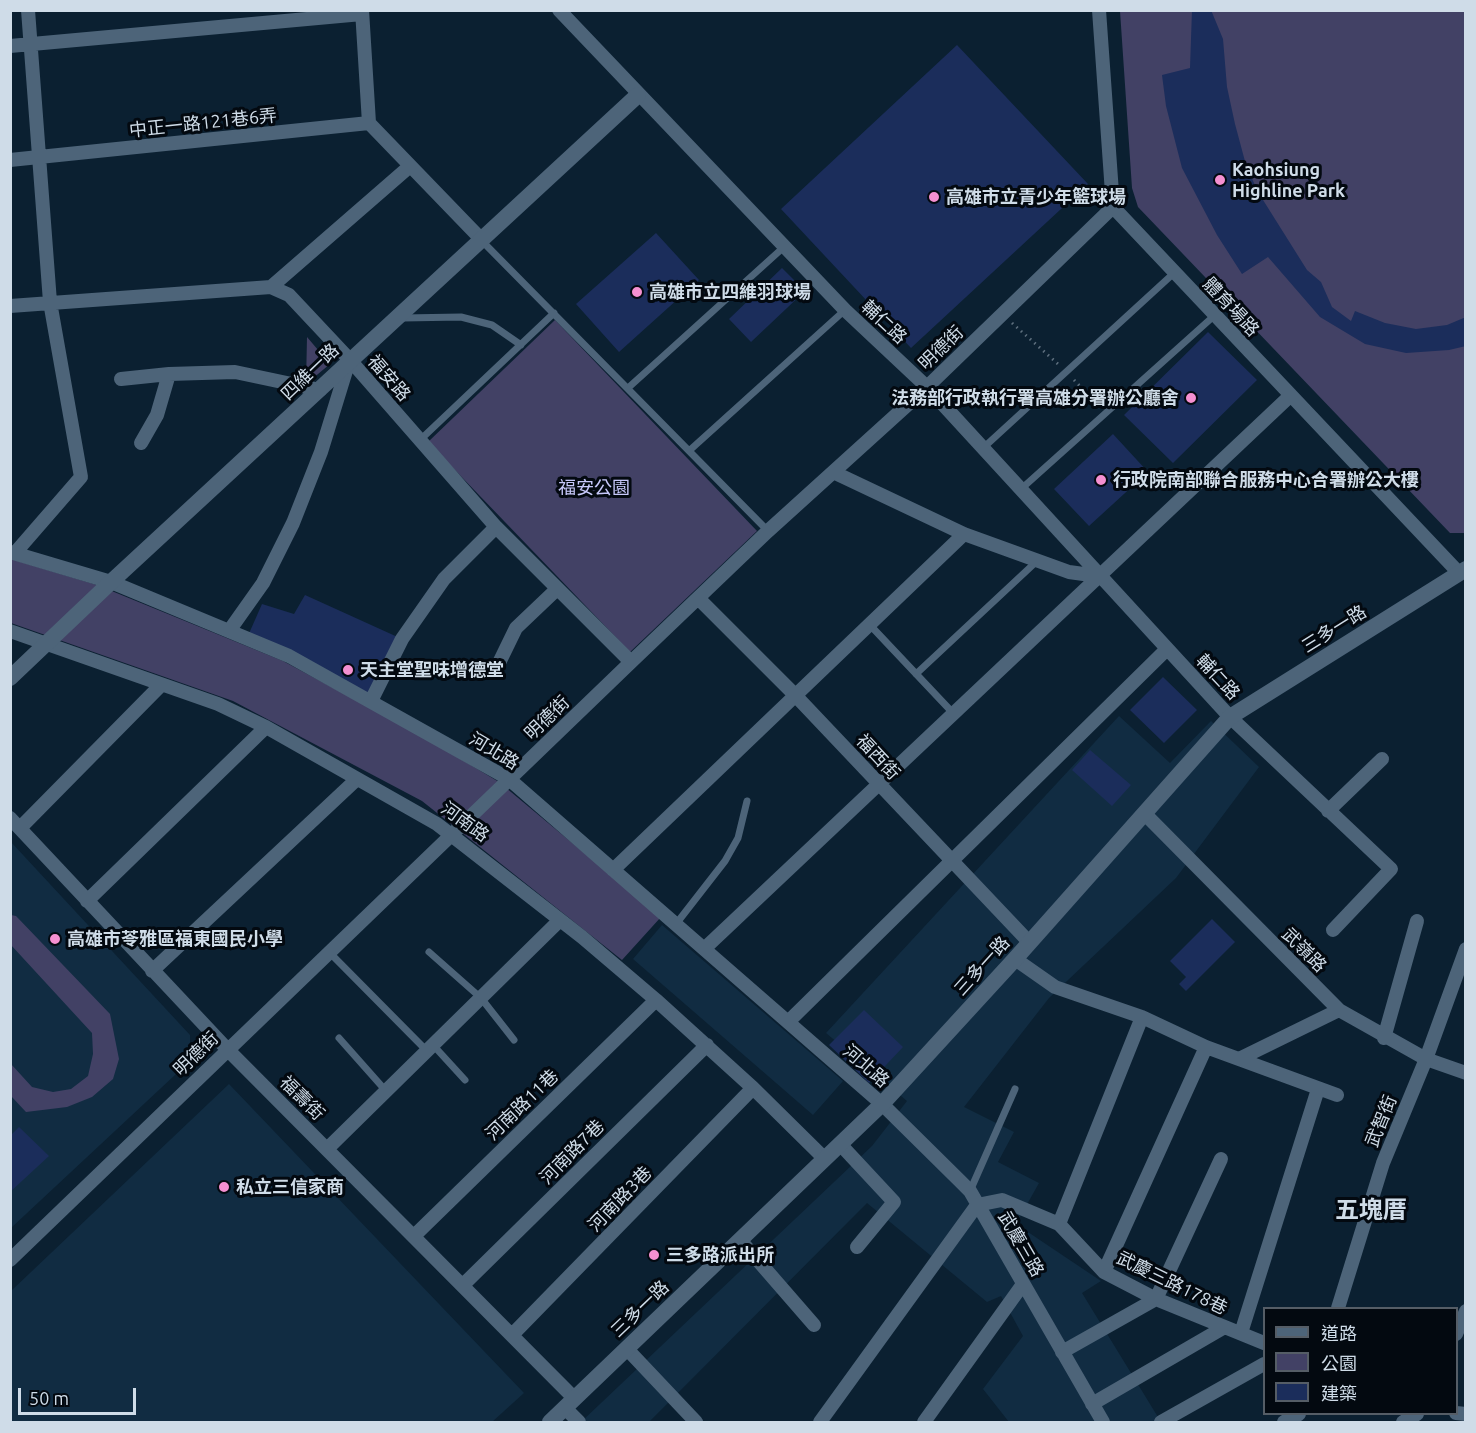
<!DOCTYPE html>
<meta charset="utf-8">
<style>
body{margin:0}
#map{position:relative;width:1476px;height:1433px;overflow:hidden;background:#0b2031;font-family:Ubuntu,"Noto Sans TC",sans-serif}
canvas{display:block}
.frame{position:absolute;inset:0;border:12px solid #cfdce8;pointer-events:none}
.legend{position:absolute;left:1263px;top:1307px;width:195px;height:108px;box-sizing:border-box;background:#030910;border:2px solid #555d66;margin:0;padding:8px 10px;list-style:none;font-size:18px;color:#cfdce8}
.legend li{display:flex;align-items:center;gap:12px;height:30px}
.legend b{width:30px;border:2px solid #555d66}
.scale{position:absolute;left:18px;top:1388px;width:118px;height:27px;box-sizing:border-box;border:3px solid #cfdce8;border-top:0;padding-left:8px;font-size:18px;line-height:21px;white-space:nowrap;color:#cfdce8;-webkit-text-stroke:4px #030910;paint-order:stroke}
</style>
<div id="map">
<canvas width="1476" height="1433"></canvas>
<div class="frame"></div>
<ul class="legend">
<li><b style="height:8px;background:#4d6479"></b>道路</li>
<li><b style="height:16px;background:#424165"></b>公園</li>
<li><b style="height:16px;background:#1b2d5b"></b>建築</li>
</ul>
<div class="scale">50 m</div>
</div>
<script>
const g = document.querySelector('canvas').getContext('2d');
g.lineJoin = 'round';
function fillPath(path, color) { g.fillStyle = color; g.fill(path, 'evenodd'); }
const shape = rows => new Path2D(rows.map(r => 'M' + r).join(''));
function strokePath(path, color, width, dash) { g.strokeStyle = color; g.lineWidth = width; g.lineCap = dash ? 'butt' : 'round'; g.setLineDash(dash || []); g.stroke(path); }
function write(font, color, halo, rows, align = 'center') {
  g.font = font + ' Ubuntu,"Noto Sans TC",sans-serif'; g.lineWidth = 6; g.setLineDash([]); g.textBaseline = 'middle'; g.strokeStyle = halo; g.fillStyle = color; for (const [text, x, y, turn = 0] of rows) {
    g.save(); g.translate(x, y); g.rotate((+turn || 0) * Math.PI / 180); g.textAlign = isNaN(turn) ? turn : align; if (halo) g.strokeText(text, 0, 0); g.fillText(text, 0, 0); g.restore();
  }
}
fillPath(shape([
 [1119,716,1170,763,1211,721,1259,767,1176,878,1049,998,964,1107,1014,1132,998,1162,1039,1183,1016,1224,1101,1281,1082,1293,1161,1422,1009,1422,983,1389,1023,1336,1001,1296,987,1302,867,1203,649,1422,581,1422,872,1146,907,1101,826,1033],
 [11,842,190,1035,190,1061,11,1228],
 [662,925,843,1081,813,1115,633,959],
 [229,1084,524,1393,492,1422,11,1422,11,1291]
]), '#112c42');
fillPath(shape([
 [1120,11,1465,11,1465,533,1450,533,1138,207,1132,188],
 [555,320,757,531,630,652,428,442],
 [307,337,330,364,306,384],
 [11,559,97,585,283,661,417,733,499,782,661,917,622,960,422,801,233,701,11,623],
 [11,915,16,916,110,1014,119,1059,113,1079,92,1097,67,1107,26,1112,11,1096,11,1064,32,1087,53,1092,71,1089,88,1076,93,1054,92,1033,11,945]
]), '#424165');
fillPath(shape([
 [1192,10,1211,10,1223,39,1227,87,1235,124,1246,165,1258,192,1307,270,1321,282,1332,307,1351,321,1355,311,1385,323,1416,329,1447,325,1466,317,1466,346,1449,350,1406,353,1365,344,1320,317,1268,257,1242,274,1217,235,1182,168,1166,106,1162,75,1190,68],
 [957,45,1088,184,911,348,781,209],
 [656,233,699,280,619,352,576,304],
 [782,268,805,291,751,342,729,319],
 [1208,332,1257,380,1173,463,1124,415],
 [1113,434,1148,472,1089,526,1054,489],
 [305,595,402,639,371,701,247,638,262,604,294,614],
 [1163,677,1197,710,1164,743,1130,710],
 [1090,750,1131,785,1112,806,1072,770],
 [1212,919,1235,942,1186,991,1179,984,1186,977,1170,961],
 [864,1010,903,1047,869,1083,829,1045],
 [19,1127,49,1156,10,1192,10,1136]
]), '#1b2d5b');
strokePath(shape([
 [1012,323,1059,365],
 [1074,380,1099,406],
 [877,1081,884,1073]
]), '#5f707f', 3, [1.5, 4.5]);
strokePath(shape([
 [482,241,768,531],
 [403,318,461,317,492,325,521,345],
 [628,388,785,246],
 [419,441,554,313],
 [982,449,1174,273],
 [690,450,845,310],
 [1020,490,1215,315],
 [869,624,953,713],
 [916,674,1037,561],
 [676,924,725,861,738,838,747,801],
 [329,952,427,1051],
 [429,952,481,998,514,1040],
 [339,1038,386,1091],
 [433,1045,465,1080],
 [970,1191,1015,1089]
]), '#4d6479', 7);
strokePath(shape([
 [362,10,369,123,481,239],
 [559,10,845,310,927,387,1230,717,1391,869,1333,930],
 [1099,10,1113,207,1459,573],
 [10,46,362,14],
 [10,160,369,123],
 [271,287,409,167],
 [10,306,271,287,289,295,350,360,496,527,631,662],
 [121,379,169,374,235,372,320,390],
 [141,443,157,415,169,374],
 [833,472,964,534,1069,572,1098,576],
 [10,552,111,582,289,656,509,779,882,1104,960,1181,970,1191,1103,1422],
 [15,553,81,477,50,302,28,10],
 [698,598,794,694,1029,942],
 [10,631,218,704,266,727,437,824,582,937,656,1000,753,1088,825,1159],
 [229,631,263,583,293,523,321,452,349,361],
 [497,667,516,628,557,589],
 [371,701,402,639,444,579,496,527],
 [1328,811,1382,759],
 [1145,814,1339,1010,1426,1059,1466,1073],
 [10,818,227,1049,574,1398],
 [20,828,161,685],
 [613,870,964,534],
 [87,901,266,727],
 [704,949,1290,396],
 [1015,959,1055,987,1142,1017,1206,1047,1337,1095],
 [152,971,357,779],
 [788,1022,1167,649],
 [1384,1038,1417,921],
 [1241,1058,1339,1010],
 [840,1144,894,1202,857,1247],
 [327,1149,560,920],
 [1059,1224,1142,1017],
 [414,1236,656,1000],
 [741,1241,814,1325],
 [10,1260,631,662,768,531,927,387,1113,207],
 [1104,1272,1206,1047],
 [463,1285,707,1045],
 [1338,1308,1383,1163,1426,1059,1466,949],
 [1241,1333,1318,1089],
 [1456,1334,1466,1311],
 [512,1335,753,1088],
 [627,1349,696,1422],
 [1062,1352,1156,1299,1221,1159],
 [1092,1404,1223,1328],
 [565,1408,579,1422],
 [1456,1413,1466,1414],
 [820,1422,977,1205,1002,1200,1059,1224,1104,1272,1156,1299,1264,1343],
 [924,1422,1023,1284],
 [1161,1422,1264,1364],
 [1284,1422,1299,1414],
 [1403,1422,1417,1414]
]), '#4d6479', 14);
strokePath(shape([
 [10,678,111,582,638,95],
 [550,1422,882,1104,1015,959,1230,717,1466,569]
]), '#4d6479', 16);
for (const [x, y, r, color] of [
 [1220,180,6,"#f590d1"],
 [934,197,6,"#f590d1"],
 [637,292,6,"#f590d1"],
 [1191,398,6,"#f590d1"],
 [1101,480,6,"#f590d1"],
 [348,670,6,"#f590d1"],
 [55,939,6,"#f590d1"],
 [224,1187,6,"#f590d1"],
 [654,1255,6,"#f590d1"]
]) { const dot = new Path2D(); dot.arc(x, y, r, 0, 2 * Math.PI); g.fillStyle = color; g.fill(dot); strokePath(dot, '#030910', 2); }
write('18px', '#cfdce8', '#030910', [
 ["中正一路121巷6弄",203,123,-6],
 ["體育場路",1231,307,47],
 ["輔仁路",884,322,43],
 ["明德街",941,348,-44],
 ["四維一路",310,372,-44],
 ["福安路",389,378,49],
 ["三多一路",1334,629,-32],
 ["輔仁路",1218,677,47],
 ["明德街",547,718,-44],
 ["河北路",494,751,31],
 ["福西街",878,757,47],
 ["河南路",465,822,36],
 ["武嶺路",1304,950,45],
 ["三多一路",982,966,-48],
 ["明德街",196,1054,-44],
 ["河北路",866,1066,41],
 ["福壽街",302,1098,45],
 ["河南路11巷",522,1105,-44],
 ["武智街",1381,1121,-68],
 ["河南路7巷",572,1152,-45],
 ["河南路3巷",620,1199,-46],
 ["武慶三路",1021,1244,60],
 ["武慶三路178巷",1172,1283,26],
 ["三多一路",640,1309,-44]
]);
write('bold 18px', '#cfdce8', '#030910', [
 ["Kaohsiung",1232,170],
 ["Highline Park",1232,191],
 ["高雄市立青少年籃球場",946,197],
 ["高雄市立四維羽球場",649,292],
 ["法務部行政執行署高雄分署辦公廳舍",1179,398,"right"],
 ["行政院南部聯合服務中心合署辦公大樓",1113,480],
 ["天主堂聖味增德堂",360,670],
 ["高雄市苓雅區福東國民小學",67,939],
 ["私立三信家商",236,1187],
 ["三多路派出所",666,1255]
], 'left');
write('18px', '#c7c8fa', '#030910', [
 ["福安公園",594,488]
]);
write('bold 24px', '#cfdce8', '#030910', [
 ["五塊厝",1371,1210]
]);
</script>
